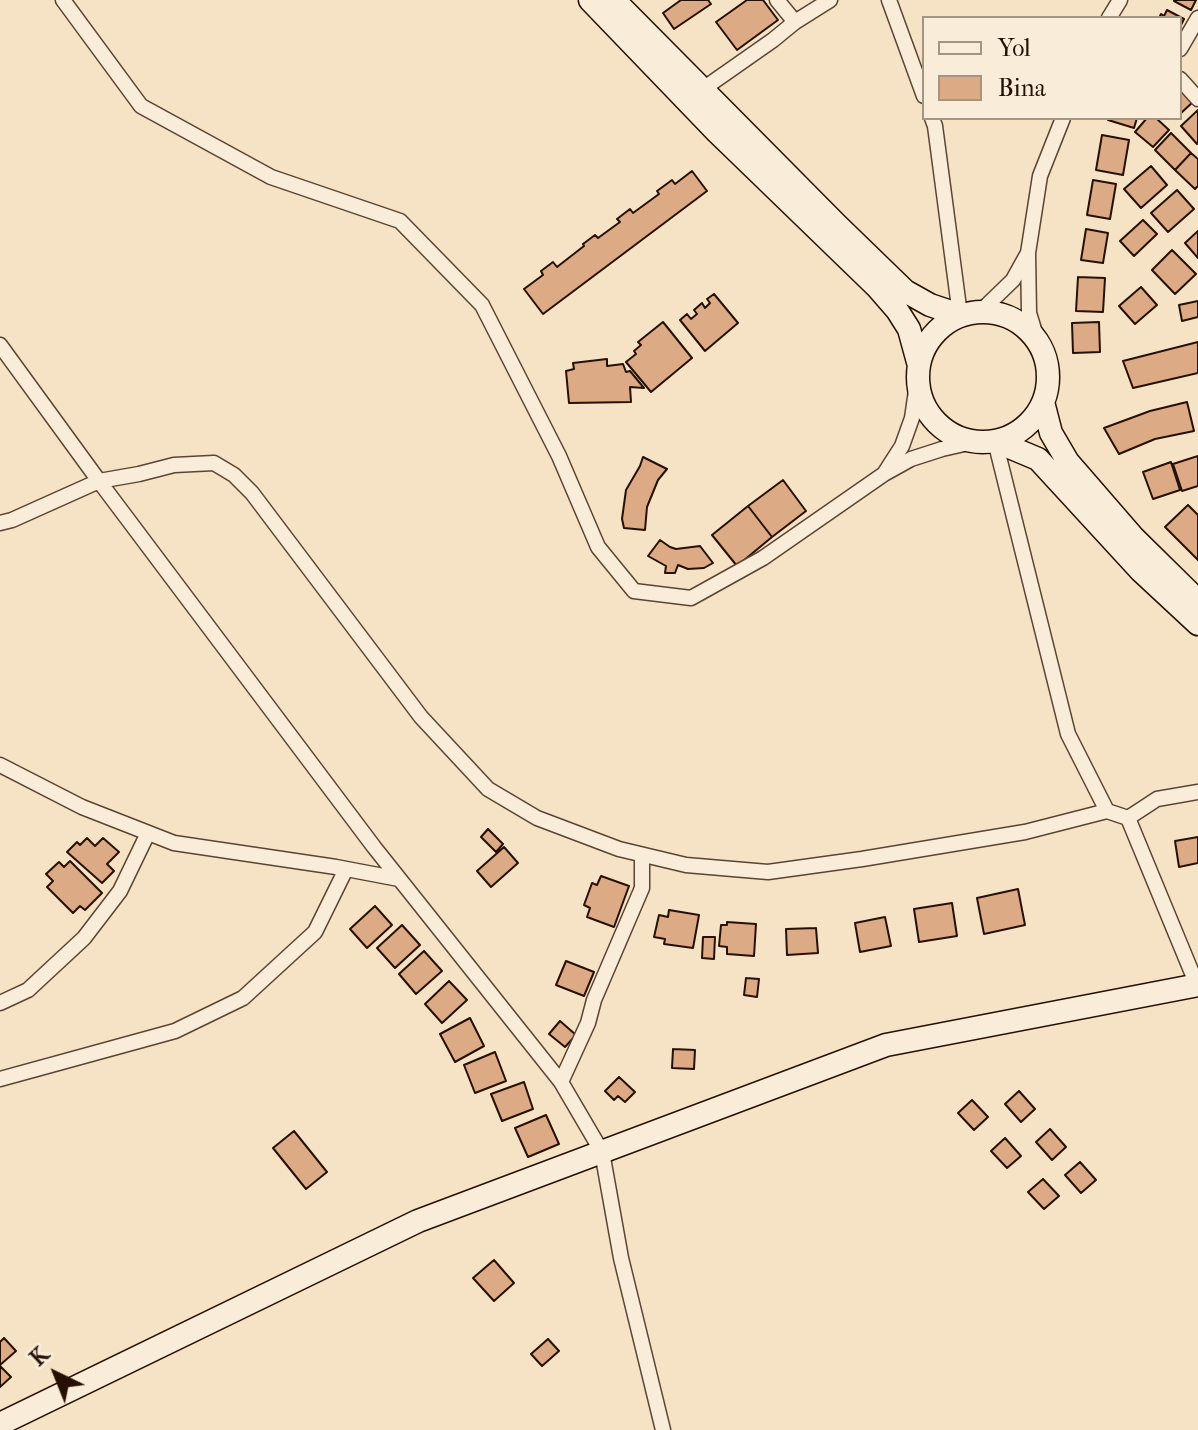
<!DOCTYPE html>
<style>
body{margin:0}
#map{position:relative;width:1198px;height:1430px;overflow:hidden;background:#f6e2c4;font-family:"IM FELL French Canon",serif}
canvas{display:block}
.legend{position:absolute;left:922px;top:16px;width:260px;height:104px;box-sizing:border-box;background:#f9ecd9;border:2px solid #a59483;margin:0;padding:10px 14px;list-style:none;font-size:24px;color:#261003}
.legend li{display:flex;align-items:center;gap:16px;height:40px}
.legend b{width:40px;border:2px solid #a59483}
.north{position:absolute;left:16px;top:1334px;width:80px;height:80px;-webkit-text-stroke:6px #f9ecd9;paint-order:stroke;rotate:317deg;font-size:22px;font-weight:700;line-height:32px;text-align:center;color:#261003}
.north::after{content:'';display:block;margin:auto;width:28px;height:36px;background:#261003;clip-path:polygon(50% 0,100% 100%,50% 72%,0 100%)}
</style>
<div id="map">
<canvas width="1198" height="1430"></canvas>
<ul class="legend">
<li><b style="height:10px;background:#f9ecd9"></b>Yol</li>
<li><b style="height:22px;background:#ddaa86"></b>Bina</li>
</ul>
<div class="north">K</div>
</div>
<script>
const g = document.querySelector('canvas').getContext('2d');
g.lineJoin = 'round';
function fillPath(path, color) { g.fillStyle = color; g.fill(path, 'evenodd'); }
const shape = rows => new Path2D(rows.map(r => 'M' + r).join(''));
function strokePath(path, color, width, dash) { g.strokeStyle = color; g.lineWidth = width; g.lineCap = dash ? 'butt' : 'round'; g.setLineDash(dash || []); g.stroke(path); }
const building = shape([
 [681,0,708,0,711,4,674,29,663,13,681,0],
 [747,0,763,0,778,20,737,50,716,22,747,0],
 [1174,0,1196,0,1191,10,1174,1,1174,0],
 [1167,10,1184,19,1180,27,1180,18,1159,18,1161,14,1164,16,1167,10],
 [1180,86,1194,101,1180,114,1180,86],
 [1198,110,1198,143,1197,144,1181,126,1198,110],
 [1109,118,1137,118,1134,128,1108,120,1109,118],
 [1147,118,1156,118,1169,130,1153,147,1135,132,1147,118],
 [1171,133,1191,153,1175,170,1155,150,1171,133],
 [1102,135,1129,140,1123,175,1096,170,1102,135],
 [1191,153,1198,159,1198,186,1195,189,1175,170,1191,153],
 [1151,166,1167,185,1141,208,1124,189,1151,166],
 [692,171,707,191,543,314,524,289,543,275,541,271,553,262,557,267,584,246,583,244,595,235,598,238,620,222,617,219,630,209,633,213,659,194,657,191,672,180,675,184,692,171],
 [1093,180,1116,184,1110,219,1087,215,1093,180],
 [1177,190,1194,209,1168,232,1151,213,1177,190],
 [1143,220,1157,234,1134,256,1120,241,1143,220],
 [1086,229,1108,233,1103,263,1081,260,1086,229],
 [1198,231,1198,258,1185,243,1198,231],
 [1172,250,1196,274,1175,294,1152,270,1172,250],
 [1078,277,1105,278,1103,312,1076,311,1078,277],
 [1141,287,1157,305,1135,324,1119,306,1141,287],
 [714,294,738,323,705,351,680,320,687,314,691,319,697,314,694,310,702,303,705,308,710,303,707,299,714,294],
 [1198,301,1198,317,1182,321,1179,305,1198,301],
 [663,322,692,358,651,392,626,362,636,354,634,351,641,345,638,342,663,322],
 [1099,322,1100,352,1073,353,1072,323,1099,322],
 [1198,342,1198,373,1133,388,1123,361,1198,342],
 [607,359,607,366,623,364,626,372,630,371,644,388,630,387,631,402,569,403,566,371,574,369,573,363,607,359],
 [1187,402,1194,431,1155,439,1119,454,1104,428,1150,411,1187,402],
 [1198,456,1198,486,1182,491,1173,464,1198,456],
 [643,457,667,469,658,480,647,507,645,530,624,528,622,519,626,490,640,466,643,457],
 [1171,462,1180,490,1153,499,1143,472,1171,462],
 [783,480,806,511,772,537,748,506,783,480],
 [1188,505,1198,515,1198,560,1165,527,1188,505],
 [748,506,772,537,737,566,712,535,748,506],
 [660,540,670,547,676,549,700,546,713,563,704,568,688,569,678,565,675,573,665,573,666,566,648,556,660,540],
 [488,829,503,844,496,852,481,837,488,829],
 [1198,837,1198,863,1179,867,1175,841,1198,837],
 [87,838,95,846,103,838,119,852,107,864,114,871,102,883,67,852,77,842,80,845,87,838],
 [504,847,518,863,491,887,477,871,504,847],
 [70,861,102,893,85,910,80,906,73,913,47,887,53,881,46,874,59,862,64,867,70,861],
 [601,876,629,886,614,927,587,917,590,908,584,905,592,883,597,885,601,876],
 [1018,889,1025,925,984,934,977,898,1018,889],
 [952,903,957,936,919,942,914,909,952,903],
 [375,906,392,925,367,948,350,929,375,906],
 [669,910,699,915,693,948,664,944,665,939,654,937,659,915,668,917,669,910],
 [885,917,891,946,860,952,855,923,885,917],
 [727,922,756,924,754,956,727,954,727,947,719,946,721,925,727,925,727,922],
 [402,925,420,945,395,968,377,948,402,925],
 [816,928,818,953,787,955,786,929,816,928],
 [703,937,715,937,714,959,702,958,703,937],
 [424,951,442,971,416,994,399,974,424,951],
 [566,961,594,972,584,996,556,985,566,961],
 [746,978,759,979,757,997,744,995,746,978],
 [449,981,467,1000,442,1023,425,1004,449,981],
 [470,1018,484,1046,455,1062,440,1034,470,1018],
 [560,1021,576,1035,565,1047,549,1034,560,1021],
 [673,1049,695,1050,694,1069,672,1068,673,1049],
 [495,1052,506,1081,475,1093,464,1065,495,1052],
 [619,1077,635,1092,625,1102,618,1096,614,1100,605,1091,619,1077],
 [524,1082,533,1109,502,1121,491,1094,524,1082],
 [1019,1091,1035,1109,1021,1122,1005,1104,1019,1091],
 [972,1100,988,1117,974,1130,958,1113,972,1100],
 [546,1115,559,1144,528,1157,515,1128,546,1115],
 [1050,1129,1066,1147,1052,1160,1036,1142,1050,1129],
 [294,1131,327,1172,306,1189,273,1148,294,1131],
 [1005,1138,1021,1156,1007,1168,991,1151,1005,1138],
 [1080,1162,1096,1180,1081,1193,1065,1175,1080,1162],
 [1043,1179,1059,1196,1044,1209,1028,1192,1043,1179],
 [494,1260,514,1283,494,1301,473,1278,494,1260],
 [4,1338,16,1351,0,1365,0,1342,4,1338],
 [548,1339,559,1351,542,1366,531,1354,548,1339],
 [0,1366,11,1377,0,1387,0,1366]
]);
fillPath(building, '#ddaa86');
strokePath(building, '#261003', 2);
const street = shape([
 [63,0,141,106,271,177,400,221,482,305,559,456,598,547,634,591,691,598,763,558,884,474],
 [777,0,795,22],
 [889,0,924,96],
 [1109,18,1120,0],
 [1180,49,1198,18],
 [1180,79,1198,99],
 [703,89,773,40,795,22,830,0],
 [932,118,935,126,960,315],
 [1028,253,1040,176,1063,118],
 [981,311,1013,280,1028,253,1029,313,1037,339],
 [0,345,99,481,139,474,174,465,214,463,234,475,252,493,421,717,488,789,537,818,619,849,686,865,768,872,862,859,1025,832,1107,811,1128,818,1197,985],
 [917,384,912,418,902,446,884,474,911,459,942,449,973,442],
 [995,441,1068,734,1107,811],
 [0,523,12,520,99,481,374,847,561,1082,602,1152,621,1258,663,1430],
 [0,765,82,807,174,843,336,867,399,879],
 [1128,818,1157,799,1198,792],
 [0,1003,28,990,84,938,120,891,148,833],
 [0,1079,175,1031,243,998,315,932,346,869],
 [561,1082,588,1023,594,1000,642,888,642,855]
]);
const secondary = shape([
 [590,0,717,132,877,287,897,310,909,329,918,362],
 [614,0,836,224,905,291,930,305,960,315],
 '918 377a65 65 0 1 1 130 0a65 65 0 1 1-130 0Z',
 [1043,402,1051,433,1068,462,1133,537,1198,601],
 [995,441,1038,459,1141,571,1198,624],
 [0,1424,418,1221,886,1045,1198,985]
]);
strokePath(street, '#5a4433', 17);
strokePath(secondary, '#261003', 25);
strokePath(street, '#f9ecd9', 14);
strokePath(secondary, '#f9ecd9', 22);
</script>
